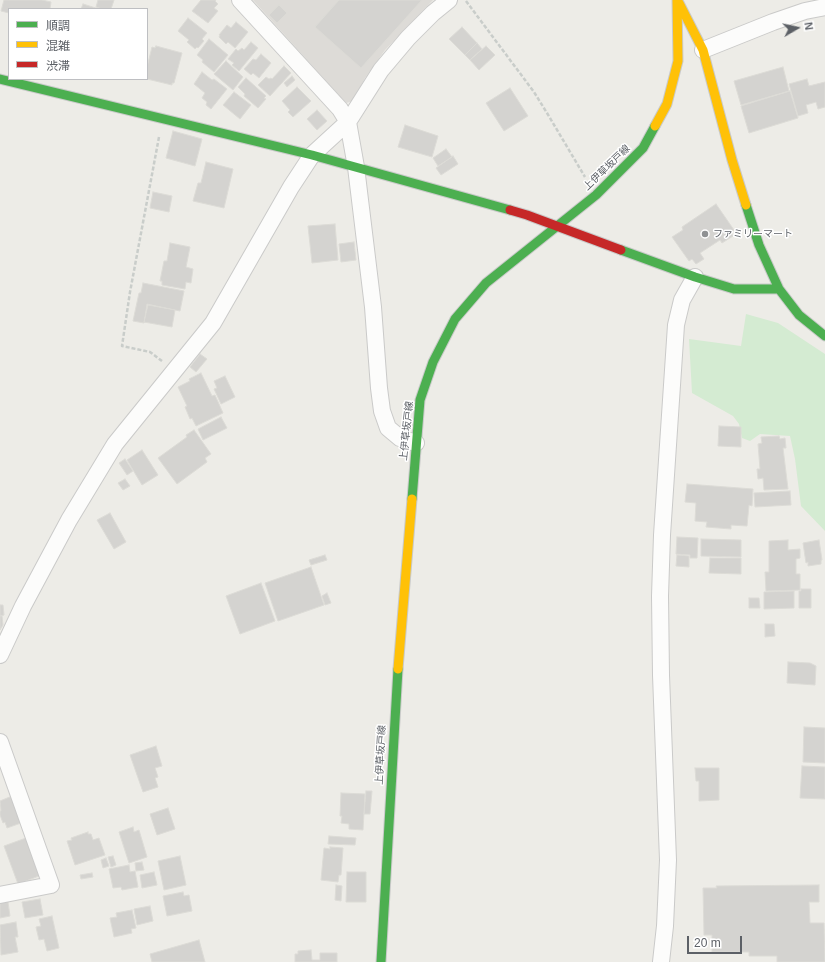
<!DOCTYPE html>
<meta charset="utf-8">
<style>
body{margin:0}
#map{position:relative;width:825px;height:962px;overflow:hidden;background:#edece7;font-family:Helvetica,"Noto Sans JP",sans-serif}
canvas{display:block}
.legend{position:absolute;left:8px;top:8px;width:140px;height:72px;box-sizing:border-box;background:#fff;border:1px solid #bebfc2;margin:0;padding:5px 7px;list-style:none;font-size:12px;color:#5c6066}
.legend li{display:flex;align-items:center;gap:8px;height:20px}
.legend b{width:20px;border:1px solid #bebfc2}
.north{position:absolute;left:777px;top:8px;width:40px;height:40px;-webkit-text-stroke:3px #fff;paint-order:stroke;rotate:81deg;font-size:11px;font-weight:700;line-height:16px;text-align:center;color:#5c6066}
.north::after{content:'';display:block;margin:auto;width:14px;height:18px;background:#5c6066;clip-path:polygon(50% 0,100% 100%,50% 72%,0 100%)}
.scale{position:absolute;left:687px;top:936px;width:55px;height:18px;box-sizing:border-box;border:2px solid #5c6066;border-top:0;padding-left:5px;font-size:12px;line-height:14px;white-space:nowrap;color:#5c6066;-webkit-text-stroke:3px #fff;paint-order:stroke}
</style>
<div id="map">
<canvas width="825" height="962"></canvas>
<ul class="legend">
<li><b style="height:5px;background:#4caf50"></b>順調</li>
<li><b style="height:5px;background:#ffc107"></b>混雑</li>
<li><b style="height:5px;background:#c62828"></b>渋滞</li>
</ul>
<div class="north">N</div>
<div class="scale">20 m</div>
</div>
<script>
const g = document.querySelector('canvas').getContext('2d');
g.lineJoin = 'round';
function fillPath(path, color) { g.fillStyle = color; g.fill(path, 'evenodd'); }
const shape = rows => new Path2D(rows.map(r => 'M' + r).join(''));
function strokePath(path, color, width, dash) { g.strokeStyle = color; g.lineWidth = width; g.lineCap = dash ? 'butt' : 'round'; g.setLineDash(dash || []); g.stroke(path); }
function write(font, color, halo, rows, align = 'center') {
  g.font = font + ' Helvetica,"Noto Sans JP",sans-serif'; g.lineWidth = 3; g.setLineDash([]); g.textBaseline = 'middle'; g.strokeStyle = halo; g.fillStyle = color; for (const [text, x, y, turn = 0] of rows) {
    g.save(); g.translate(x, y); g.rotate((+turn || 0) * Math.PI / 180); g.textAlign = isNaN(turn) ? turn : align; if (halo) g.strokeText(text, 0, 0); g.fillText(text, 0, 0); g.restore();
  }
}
fillPath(shape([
 [253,0,433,0,385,50,365,78,353,101,346,103]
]), '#dddbd7');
fillPath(shape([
 [746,314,778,323,825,354,825,531,801,506,795,459,790,436,760,434,750,441,742,438,739,424,733,416,692,393,689,339,741,346]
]), '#d4ebd2');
const building = shape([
 [4,0,42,0,51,2,50,9,9,9,9,13,1,11,4,0],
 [98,0,114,0,111,9,102,9,96,7,98,0],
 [201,0,216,0,215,1,218,4,214,8,218,11,208,23,192,11,201,0],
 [339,0,422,0,361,68,315,27,339,0],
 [83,4,99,9,81,9,83,4],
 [279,5,287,13,277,23,269,15,279,5],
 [188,18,207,33,202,39,204,41,198,48,197,47,195,49,187,42,189,40,178,31,188,18],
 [236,22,248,32,235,48,228,42,226,44,219,37,220,35,219,35,227,25,231,28,236,22],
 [462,27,477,43,465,55,449,39,462,27],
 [209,39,228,55,214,72,202,62,203,60,197,55,209,39],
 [251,42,258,48,239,71,232,65,234,63,228,59,236,49,238,51,242,48,244,50,251,42],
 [477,43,482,49,470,60,465,55,477,43],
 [156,46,182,53,174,83,172,83,172,85,147,79,147,67,152,47,155,48,156,46],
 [486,46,495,55,479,70,470,60,486,46],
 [261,54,271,63,259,78,253,73,251,75,244,69,253,59,256,60,261,54],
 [226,61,243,77,233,90,214,74,226,61],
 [284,66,291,73,270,96,258,85,266,77,269,79,271,78,272,79,284,66],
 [783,67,789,91,741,105,734,81,783,67],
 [202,72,212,80,214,79,227,89,211,109,206,105,207,102,202,98,205,93,194,84,202,72],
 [292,76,295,80,287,87,284,83,292,76],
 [246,78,266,96,264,98,266,99,258,108,244,96,245,94,238,87,246,78],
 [807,79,809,86,825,82,825,107,818,109,816,102,806,105,808,113,798,116,789,84,807,79],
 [297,87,311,101,293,117,288,112,290,110,282,101,297,87],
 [510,88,528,116,504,131,486,103,510,88],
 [790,91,798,118,749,133,741,106,790,91],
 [234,92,251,105,240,119,223,105,234,92],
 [317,110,327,121,317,130,307,119,317,110],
 [405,125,438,136,432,157,398,147,405,125],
 [173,131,202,139,195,166,166,158,173,131],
 [446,149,452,157,438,166,433,158,446,149],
 [453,156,458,164,441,175,436,168,453,156],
 [206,162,233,169,224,208,193,201,198,183,201,183,206,162],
 [153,192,172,196,169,212,150,208,153,192],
 [716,204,734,230,731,232,733,236,722,243,720,240,700,253,704,259,696,264,692,259,689,261,672,237,683,230,682,227,716,204],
 [335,224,338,260,312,263,308,226,335,224],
 [354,242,356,260,341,262,339,244,354,242],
 [170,243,190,247,186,267,193,269,191,283,186,282,185,289,162,285,162,281,160,281,164,261,167,261,170,243],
 [143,283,184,291,180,311,147,304,144,323,133,321,139,293,141,293,143,283],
 [148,305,175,310,172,327,144,322,148,305],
 [200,354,207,359,196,372,190,367,200,354],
 [201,373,212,396,215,395,223,413,196,426,192,418,190,419,185,407,187,406,178,387,190,381,189,379,201,373],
 [225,376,235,397,221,404,214,389,217,388,214,381,225,376],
 [221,417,227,428,203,440,198,429,221,417],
 [719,426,741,427,741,447,718,446,719,426],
 [194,430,211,454,205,458,207,462,177,484,158,458,187,437,186,435,194,430],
 [779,436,780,439,785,438,786,448,783,448,788,489,764,490,763,478,758,479,757,469,760,469,758,444,762,443,761,437,779,436],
 [142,450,158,475,142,485,127,460,142,450],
 [125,459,133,471,127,475,119,463,125,459],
 [125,479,130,486,123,490,118,483,125,479],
 [687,484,753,489,752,506,749,505,747,526,731,525,731,529,706,527,707,522,695,521,696,503,685,502,687,484],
 [790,491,791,505,755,507,754,493,790,491],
 [110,513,126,542,114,549,97,520,110,513],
 [677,537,698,538,697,558,690,558,690,555,676,554,677,537],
 [701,539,741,540,741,557,701,556,701,539],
 [788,540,788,550,800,549,800,558,796,559,796,574,800,574,800,590,766,591,765,572,769,572,769,541,788,540],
 [819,540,822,560,821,560,821,564,808,566,808,562,806,563,803,543,819,540],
 [325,555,327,560,311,565,309,560,325,555],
 [677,555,689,556,689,567,676,566,677,555],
 [710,558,741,558,741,574,709,573,710,558],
 [311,567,324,605,278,621,265,583,311,567],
 [261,583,275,621,240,634,226,596,261,583],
 [801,589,811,589,811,608,799,608,799,591,801,591,801,589],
 [794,591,794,608,764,609,764,592,794,591],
 [327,593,331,603,325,605,322,596,327,593],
 [749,598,759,598,760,608,749,608,749,598],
 [0,605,3,605,4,615,0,616,0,605],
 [0,616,2,616,3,625,0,630,0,616],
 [765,624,774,624,775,636,765,637,765,624],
 [788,662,810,663,816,666,815,685,787,683,788,662],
 [804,727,825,728,825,763,803,762,804,727],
 [156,746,162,766,155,768,158,777,155,778,158,787,143,792,130,755,156,746],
 [802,766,825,767,825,799,800,798,802,766],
 [695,768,719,768,719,800,699,801,699,781,696,781,695,768],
 [366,791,372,791,370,814,364,814,366,791],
 [341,793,365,794,363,830,349,829,349,824,341,823,342,816,340,816,341,793],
 [12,796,21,823,7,828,5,822,3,823,0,815,0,811,1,811,0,801,12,796],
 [168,808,175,829,157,835,150,814,168,808],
 [133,827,134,832,139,830,147,857,129,863,119,832,133,827],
 [88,832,88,834,91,834,93,840,99,838,105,855,75,865,67,841,72,840,71,838,88,832],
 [329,836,356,838,355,845,328,844,329,836],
 [26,838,39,876,18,884,4,846,26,838],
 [330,847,343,848,341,875,339,875,338,882,321,880,324,848,330,849,330,847],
 [113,856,116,865,111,867,108,857,113,856],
 [180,856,186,885,164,890,158,861,180,856],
 [106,858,109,866,103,868,101,860,106,858],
 [142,862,144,870,136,871,135,863,142,862],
 [129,865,130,872,135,871,138,887,122,890,121,887,113,888,109,869,129,865],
 [154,872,157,885,142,888,140,875,154,872],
 [347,872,366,872,366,902,346,902,347,872],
 [92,873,93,877,81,879,80,875,92,873],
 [336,885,342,886,341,901,335,900,336,885],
 [819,885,819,902,809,902,810,923,824,923,825,962,777,962,777,956,749,956,749,952,712,952,712,935,704,935,703,888,717,888,716,886,819,885],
 [183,892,184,896,189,895,192,911,167,916,163,896,183,892],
 [40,899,43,915,25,918,22,902,40,899],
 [8,902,10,916,0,918,0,903,8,902],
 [150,906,153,921,137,925,134,909,150,906],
 [132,910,136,928,131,929,132,933,114,937,110,918,117,917,116,913,132,910],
 [52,916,59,948,47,951,44,939,39,940,36,927,41,926,39,919,52,916],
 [16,922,18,937,15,937,18,952,1,955,0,925,16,922],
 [199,940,205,962,152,962,150,954,199,940],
 [311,950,312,960,320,960,320,953,337,953,337,962,295,962,295,954,298,954,298,951,311,950]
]);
fillPath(building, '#d4d3d0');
strokePath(building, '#dcdbd6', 1);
const street = shape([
 [240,0,340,109,348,122,356,167,373,307,379,388,382,411,388,428,400,438,416,443],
 [703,50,773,22,805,11,825,7],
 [0,655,23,606,69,520,115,444,213,323,291,187,312,155,348,122,381,70,408,38,433,13,449,0],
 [0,742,51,885,0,895],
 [661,962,665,926,668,860,661,675,660,596,662,535,676,325,682,300,695,277]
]);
const fast = shape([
 [0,79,312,155,510,210],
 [746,205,759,245,779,289,799,315,825,336],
 [621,250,695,277,734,289,779,289],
 [412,499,420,400,433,362,455,319,486,283,596,195,643,148,655,126],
 [381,962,398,669]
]);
const slow = shape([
 [679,3,703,50,732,160,746,205],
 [655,126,667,104,678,61,677,0],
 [398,669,412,499]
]);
const jam = shape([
 [510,210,527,215,621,250]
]);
strokePath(street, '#cacac9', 18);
strokePath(fast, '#c9cac9', 11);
strokePath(slow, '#c9cac9', 11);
strokePath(jam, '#c9cac9', 11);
strokePath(shape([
 [466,1,534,92,547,113,585,177],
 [159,137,130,292,122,346,150,352,162,361]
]), '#c9cdca', 2.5, [4, 2]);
strokePath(street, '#fcfcfb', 16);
strokePath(fast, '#4caf50', 9);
strokePath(slow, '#ffc107', 9);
strokePath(jam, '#c62828', 9);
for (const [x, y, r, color] of [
 [705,234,4,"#8f9193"]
]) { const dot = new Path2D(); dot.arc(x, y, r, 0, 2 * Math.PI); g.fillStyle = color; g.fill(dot); strokePath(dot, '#fff', 1.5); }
write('10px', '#5c6066', '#fff', [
 ["上伊草坂戸線",607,168,-44],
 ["上伊草坂戸線",407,431,-84],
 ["上伊草坂戸線",381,755,-87]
]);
write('10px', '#5c6066', '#fff', [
 ["ファミリーマート",713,234]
], 'left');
</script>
